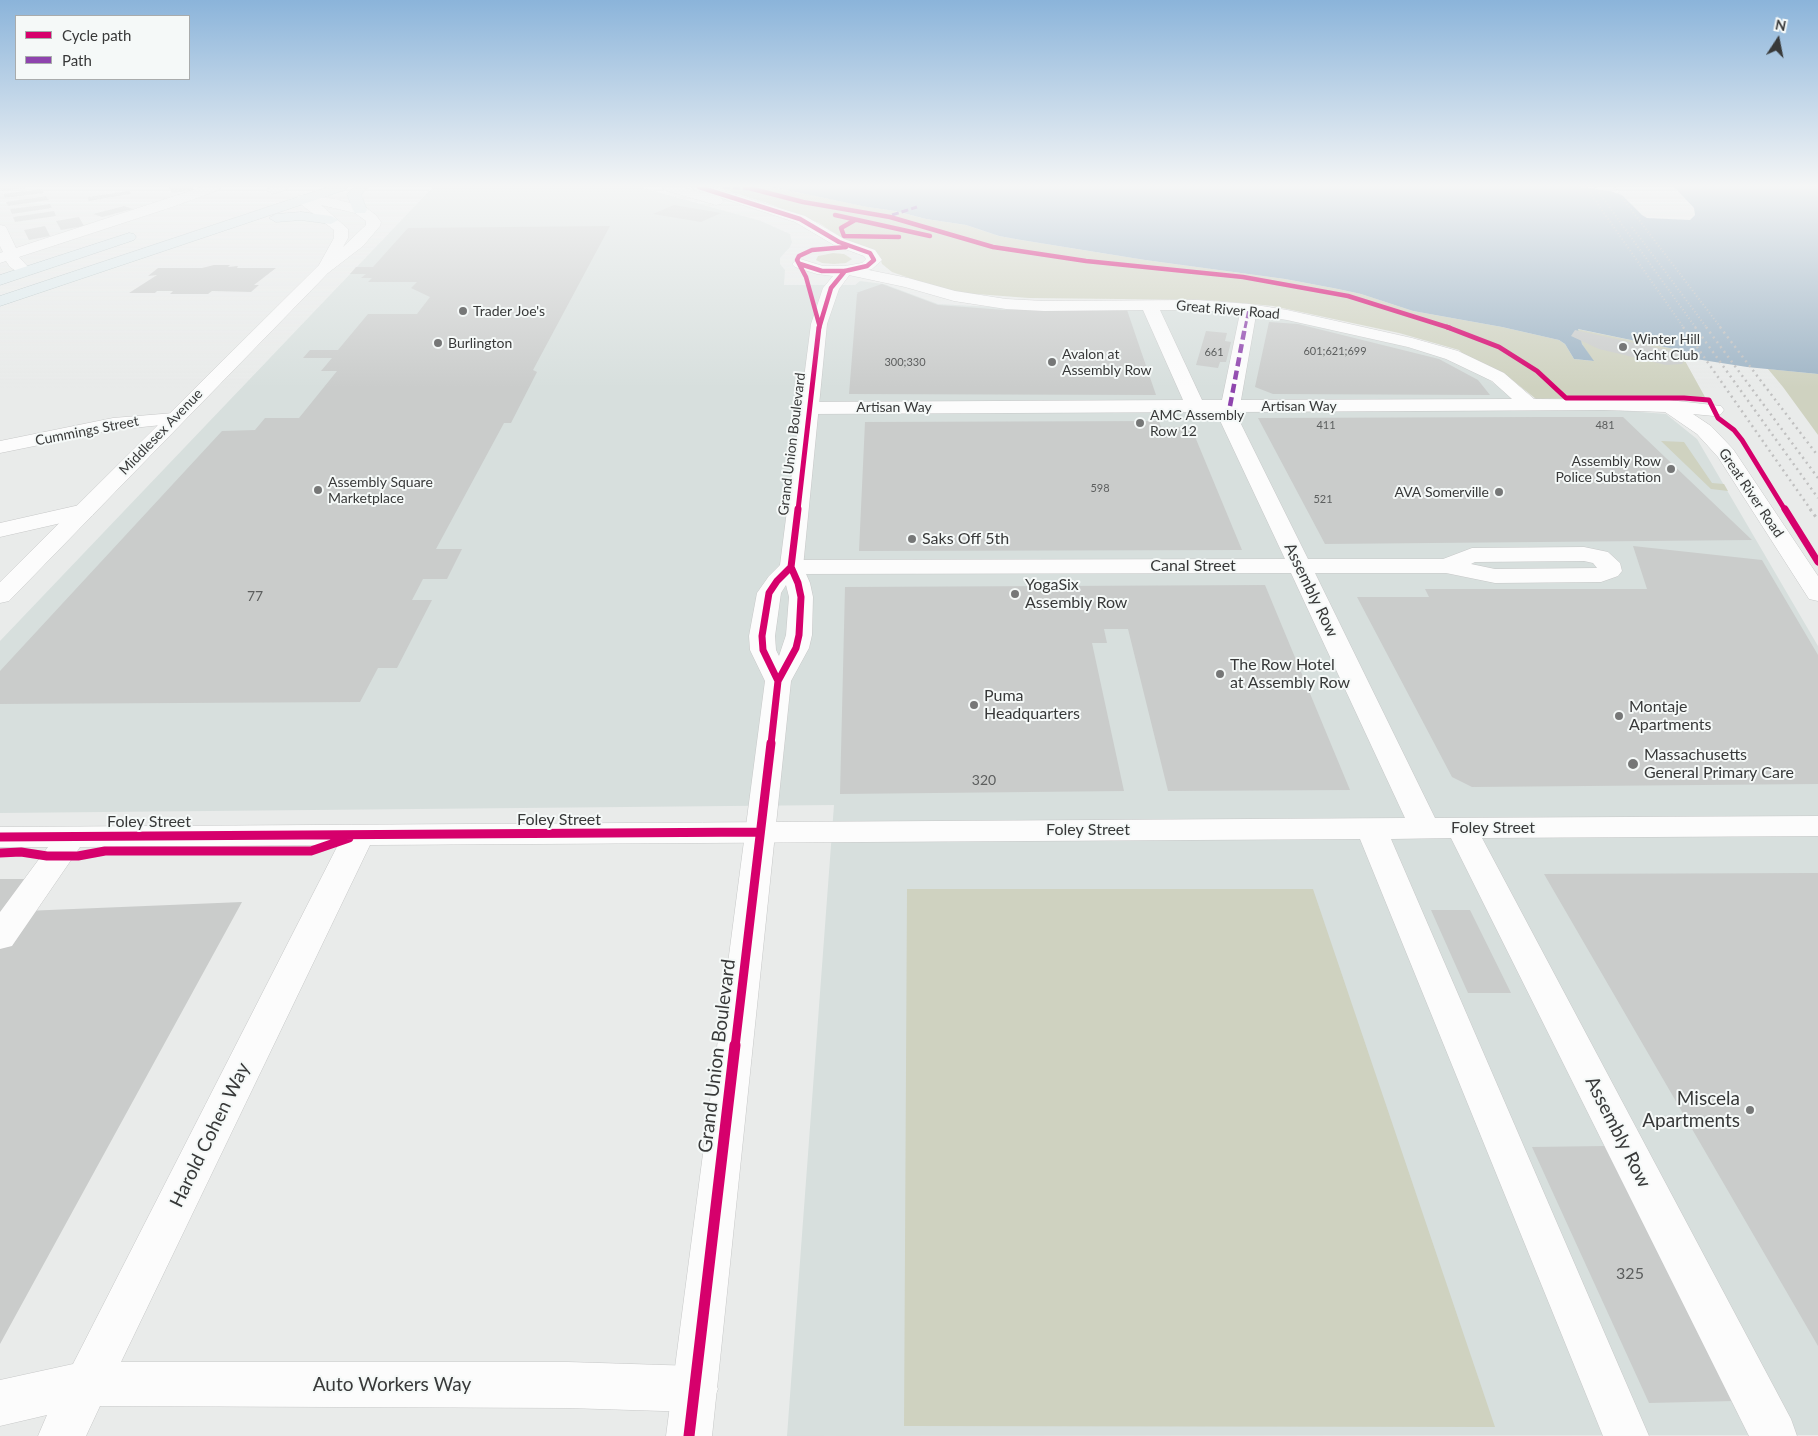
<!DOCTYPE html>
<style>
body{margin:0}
#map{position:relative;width:1818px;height:1436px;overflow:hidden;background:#e9ebea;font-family:Lato,sans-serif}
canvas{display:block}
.legend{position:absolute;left:15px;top:15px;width:175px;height:65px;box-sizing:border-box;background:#f5f9f8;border:1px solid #a9acac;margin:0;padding:6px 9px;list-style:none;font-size:15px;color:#383939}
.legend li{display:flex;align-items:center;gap:10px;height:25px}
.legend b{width:25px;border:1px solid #a9acac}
.north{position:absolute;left:1753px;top:15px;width:50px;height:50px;-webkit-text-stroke:4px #f5f9f8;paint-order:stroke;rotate:11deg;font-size:14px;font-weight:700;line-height:20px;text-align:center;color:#383939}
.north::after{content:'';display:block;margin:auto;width:18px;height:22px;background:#383939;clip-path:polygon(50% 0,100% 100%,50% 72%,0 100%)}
</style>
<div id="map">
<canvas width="1818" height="1436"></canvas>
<ul class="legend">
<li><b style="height:6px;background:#d6006c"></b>Cycle path</li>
<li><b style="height:6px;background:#8e44ad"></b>Path</li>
</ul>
<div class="north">N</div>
</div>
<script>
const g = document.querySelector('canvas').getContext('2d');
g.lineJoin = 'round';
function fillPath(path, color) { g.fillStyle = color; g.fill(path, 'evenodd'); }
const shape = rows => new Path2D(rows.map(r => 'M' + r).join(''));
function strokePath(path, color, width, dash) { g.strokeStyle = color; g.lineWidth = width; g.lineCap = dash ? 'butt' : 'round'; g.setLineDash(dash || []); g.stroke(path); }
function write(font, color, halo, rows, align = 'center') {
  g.font = font + ' Lato,sans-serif'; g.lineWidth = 4; g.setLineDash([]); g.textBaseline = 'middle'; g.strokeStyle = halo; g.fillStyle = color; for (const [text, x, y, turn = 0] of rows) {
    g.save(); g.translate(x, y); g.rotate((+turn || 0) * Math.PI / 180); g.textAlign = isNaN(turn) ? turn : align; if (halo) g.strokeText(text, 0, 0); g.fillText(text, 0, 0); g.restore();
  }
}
fillPath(shape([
 [433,187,640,187,761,221,790,234,792,242,790,247,780,258,780,264,785,270,784,285,855,285,860,281,884,284,938,304,1012,308,1198,308,1270,315,1364,335,1466,363,1529,409,1616,410,1666,414,1697,439,1818,646,1818,1435,787,1436,834,805,0,813,0,641]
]), '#d7dfdd');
fillPath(shape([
 [715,187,772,187,868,207,895,211,926,219,966,225,999,236,1021,240,1145,260,1285,279,1338,289,1361,294,1413,311,1502,327,1559,340,1565,344,1574,359,1593,361,1582,344,1577,329,1679,350,1705,397,1536,399,1506,375,1466,357,1459,350,1399,333,1273,306,1208,300,1029,298,976,294,969,295,929,285,892,272,882,264,880,257,875,251,845,240,819,223,767,203],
 [833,253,844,254,852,259,846,263,834,264,822,263,816,260,818,256],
 [1768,369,1818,374,1818,435,1783,387],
 [1661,441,1684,442,1712,483,1724,484,1728,491,1711,489],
 [907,889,1313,889,1495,1427,904,1426]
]), '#cfd2c0');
fillPath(shape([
 [772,187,1579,187,1610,191,1622,195,1642,215,1647,218,1690,220,1695,215,1694,208,1674,187,1818,187,1818,374,1747,367,1683,357,1679,350,1578,329,1582,344,1594,361,1574,359,1565,344,1559,340,1502,327,1413,311,1361,294,1338,289,1285,279,1145,260,1021,240,999,236,966,225,926,219,895,211,867,207]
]), '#9fb5c6');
fillPath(shape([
 [0,187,26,187,26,188,2,191],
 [169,187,192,187,194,190,172,193],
 [42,189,44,193,5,198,3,194],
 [129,191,131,194,89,201,87,197],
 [46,196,49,200,8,206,6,202],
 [50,204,52,208,12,214,10,209],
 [674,205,715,212,721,213,701,222,653,214],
 [124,206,133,209,102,217,93,214],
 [54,211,56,216,15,222,13,217],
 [79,217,84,226,61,230,56,221],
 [45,226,50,236,29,240,24,230],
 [610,226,533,370,537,372,511,423,504,423,436,549,462,549,447,579,423,579,412,600,432,600,397,668,378,668,360,702,0,704,0,671,222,431,255,430,265,418,299,418,337,371,321,371,332,358,303,358,310,350,338,350,368,314,417,314,430,297,411,288,417,282,368,282,372,278,361,278,366,274,350,274,356,267,373,267,408,228],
 [214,265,230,265,228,267,238,266,237,268,276,268,254,285,259,285,251,292,212,291,208,294,170,294,173,291,157,291,155,293,129,293,157,275,148,276,158,268,202,268],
 [882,284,938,305,1005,310,1127,310,1156,395,849,394,857,294,858,293,856,293],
 [1269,322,1298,324,1439,359,1478,380,1490,395,1273,394,1255,387],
 [1575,330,1680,353,1677,358,1685,360,1682,364,1666,365,1599,349,1571,336],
 [1206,331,1227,333,1225,341,1231,342,1226,362,1220,362,1218,368,1196,365],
 [1537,417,1623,417,1752,540,1325,544,1258,418],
 [1159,421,1161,427,1191,427,1242,550,859,551,865,422],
 [1633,546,1762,560,1818,655,1818,784,1472,787,1452,777,1357,597,1429,597,1425,589,1647,589],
 [1265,585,1350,790,1168,791,1128,629,1104,629,1107,643,1092,643,1124,791,840,794,845,587],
 [1809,873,1818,873,1818,1346,1544,874],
 [0,879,30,879,0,920],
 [242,902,0,1344,0,949,25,911],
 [1431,910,1470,910,1511,993,1468,993],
 [1605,1146,1734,1401,1649,1403,1532,1147]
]), '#cacccb');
const street = shape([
 [202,187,221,187,219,190,172,207,19,257,29,268,26,271,16,271,10,267,6,261,0,263,0,253,3,252,0,246,0,225,5,226,7,229,16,248,202,187],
 [849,266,908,278,955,291,1006,299,1044,301,1197,300,1249,304,1287,310,1412,338,1458,351,1504,373,1534,399,1669,400,1721,406,1724,410,1721,414,1714,416,1693,414,1711,426,1733,449,1818,576,1818,601,1809,599,1718,457,1697,434,1665,412,1604,410,1235,412,1308,559,1443,559,1472,548,1584,547,1608,552,1620,563,1622,571,1618,576,1601,582,1495,583,1446,573,1315,573,1435,818,1818,816,1818,836,1482,838,1791,1419,1797,1436,1749,1436,1451,838,1391,839,1649,1436,1603,1436,1360,839,370,845,121,1362,568,1362,695,1366,711,1373,718,1389,711,1405,695,1412,568,1408,100,1406,86,1436,38,1436,47,1415,0,1426,0,1380,73,1364,338,845,80,847,12,946,0,949,0,912,48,847,0,847,0,827,1405,818,1291,573,791,574,783,572,779,567,783,562,791,560,1285,559,1216,412,808,414,801,412,798,408,801,404,808,402,1183,400,1143,310,1044,311,1006,309,954,301,905,287,844,274,841,271,844,268,849,266],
 [1160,310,1197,310,1240,313,1222,400,1202,400,1160,310],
 [1256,315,1287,320,1408,347,1446,359,1492,381,1512,399,1241,400,1256,315],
 [1584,561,1593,563,1597,568,1495,569,1471,564,1475,562,1584,561],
 [174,413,181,415,184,419,181,423,113,430,0,453,0,441,113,418,174,413],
 [84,504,92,506,95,511,92,516,0,537,0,523,84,504]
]);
const secondary = shape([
 [270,187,288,187,286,190,273,194,266,190,270,187],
 [662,187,682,187,717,197,694,190,692,187,711,187,805,216,844,239,875,250,882,260,872,269,850,274,839,289,827,324,803,567,810,583,813,597,812,635,809,648,791,681,712,1436,666,1436,765,681,750,650,749,636,757,593,769,576,780,565,811,324,823,288,833,276,817,274,795,267,792,264,795,261,800,259,823,266,845,266,862,263,866,259,864,256,834,245,795,222,721,198,723,201,721,204,716,205,664,190,662,187],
 [786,585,789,597,786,635,779,656,776,650,775,636,781,593,786,585],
 [304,195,335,199,365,207,376,215,381,222,380,226,363,246,328,273,9,601,0,603,0,582,319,265,334,238,334,230,298,202,296,199,298,196,304,195],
 [321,205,355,213,366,221,366,225,343,247,348,238,348,229,321,205]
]);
const highway = shape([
 [328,187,347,187,345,190,0,306,0,296,328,187],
 [354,187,368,187,361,195,367,210,365,213,355,213,353,210,347,194,354,187],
 [301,212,331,216,338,220,331,224,301,220,276,222,269,218,276,214,301,212],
 [129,233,134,234,136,237,134,240,0,285,0,275,129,233]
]);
strokePath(street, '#c7c8c8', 1);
strokePath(secondary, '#c7c8c8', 1);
strokePath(highway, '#afbdbf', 1);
fillPath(street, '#fcfcfc');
fillPath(secondary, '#fcfcfc');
fillPath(highway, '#ddeaed');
strokePath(shape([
 [1586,187,1684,328],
 [1595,187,1696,328],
 [1614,187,1721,328],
 [1632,227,1707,328]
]), '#c0c0c0', 2, [1, 2.5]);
strokePath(shape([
 [1683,327,1811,510],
 [1695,327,1818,498],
 [1706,327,1818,478],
 [1720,327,1818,456]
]), '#c0c0c0', 2.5, [2, 4]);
strokePath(shape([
 [1810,509,1818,520]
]), '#c0c0c0', 3, [2.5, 4.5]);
strokePath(shape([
 [723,187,748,189],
 [892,215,917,207],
 [1245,328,1249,309]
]), '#8e44ad', 3, [7, 3]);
strokePath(shape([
 [1230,406,1245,327]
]), '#8e44ad', 4.5, [9, 4.5]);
strokePath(shape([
 [699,187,800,219,839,242,870,253,874,260,867,266,845,271,822,271,800,264],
 [745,187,803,202,890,217,993,247,1086,261,1243,277,1348,296,1450,328],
 [835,215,930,236],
 [855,220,841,228,844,236,899,237],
 [819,324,806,277,797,260,799,256,812,250,846,247],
 [819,328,831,288,845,271]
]), '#d6006c', 4.5);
strokePath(shape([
 [1447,327,1499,347,1537,371,1566,398,1684,398,1709,400,1718,418,1734,430,1742,440,1785,510],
 [798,510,819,327]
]), '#d6006c', 5);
strokePath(shape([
 [1785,509,1818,562],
 [778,681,763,650,762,636,769,593,777,581,791,567],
 [771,744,778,681,796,648,799,635,801,597,798,583,791,567,798,509]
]), '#d6006c', 7);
strokePath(shape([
 [0,837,759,832],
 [0,853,21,852,47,856,78,856,105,851,311,851,349,838],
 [735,1047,771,743]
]), '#d6006c', 9);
strokePath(shape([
 [689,1436,735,1045]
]), '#d6006c', 11);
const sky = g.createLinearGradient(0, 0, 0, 388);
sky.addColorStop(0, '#8bb4da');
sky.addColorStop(0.48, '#f5f6f6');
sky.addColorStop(1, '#f5f6f600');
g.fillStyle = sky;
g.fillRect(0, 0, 1818, 388);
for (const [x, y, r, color] of [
 [463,311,5,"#767777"],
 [438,343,5,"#767777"],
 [1623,347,5,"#767777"],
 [1052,362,5,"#767777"],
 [1140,423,5,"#767777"],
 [1671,469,5,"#767777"],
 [318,490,5,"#767777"],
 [1499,492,5,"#767777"],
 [912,539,5,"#767777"],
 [1015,594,5,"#767777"],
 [1220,674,5,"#767777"],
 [974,705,5,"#767777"],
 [1619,716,5,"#767777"],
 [1633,764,6,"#767777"],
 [1750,1110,5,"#767777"]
]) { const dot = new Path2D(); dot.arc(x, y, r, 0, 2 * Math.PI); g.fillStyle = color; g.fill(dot); strokePath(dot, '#f5f9f8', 2); }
write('11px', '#5c5e5e', null, [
 ["601;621;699",1335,351],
 ["661",1214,352],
 ["300;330",905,362],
 ["411",1326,425],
 ["481",1605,425],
 ["598",1100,488],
 ["521",1323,499]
]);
write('14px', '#383939', '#f5f9f8', [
 ["Great River Road",1228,310,5],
 ["Artisan Way",1299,406],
 ["Artisan Way",894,407],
 ["Cummings Street",87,431,-11],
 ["Middlesex Avenue",161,432,-46],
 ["Grand Union Boulevard",792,444,-83],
 ["Great River Road",1751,493,56]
]);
write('14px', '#383939', '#f5f9f8', [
 ["Trader Joe's",473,311],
 ["Winter Hill",1633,339],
 ["Yacht Club",1633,355],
 ["Burlington",448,343],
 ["Avalon at",1062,354],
 ["Assembly Row",1062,370],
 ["AMC Assembly",1150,415],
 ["Row 12",1150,431],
 ["Assembly Row",1661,461,"right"],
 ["Police Substation",1661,477,"right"],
 ["Assembly Square",328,482],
 ["Marketplace",328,498],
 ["AVA Somerville",1489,492,"right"]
], 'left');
write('14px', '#5c5e5e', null, [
 ["77",255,596],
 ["320",984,780]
]);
write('16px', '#383939', '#f5f9f8', [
 ["Saks Off 5th",922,539],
 ["YogaSix",1025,585],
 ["Assembly Row",1025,603],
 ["The Row Hotel",1230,665],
 ["at Assembly Row",1230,683],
 ["Puma",984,696],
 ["Headquarters",984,714],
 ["Montaje",1629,707],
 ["Apartments",1629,725],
 ["Massachusetts",1644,755],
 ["General Primary Care",1644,773]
], 'left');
write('16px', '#383939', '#f5f9f8', [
 ["Canal Street",1193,566],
 ["Assembly Row",1311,590,64],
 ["Foley Street",559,820],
 ["Foley Street",149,822],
 ["Foley Street",1493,828],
 ["Foley Street",1088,830]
]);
write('16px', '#5c5e5e', null, [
 ["325",1630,1274]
]);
write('19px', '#383939', '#f5f9f8', [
 ["Grand Union Boulevard",717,1056,-83],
 ["Assembly Row",1618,1132,63],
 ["Harold Cohen Way",210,1135,-64],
 ["Auto Workers Way",392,1385]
]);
write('19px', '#383939', '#f5f9f8', [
 ["Miscela",1740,1099],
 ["Apartments",1740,1121]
], 'right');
</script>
